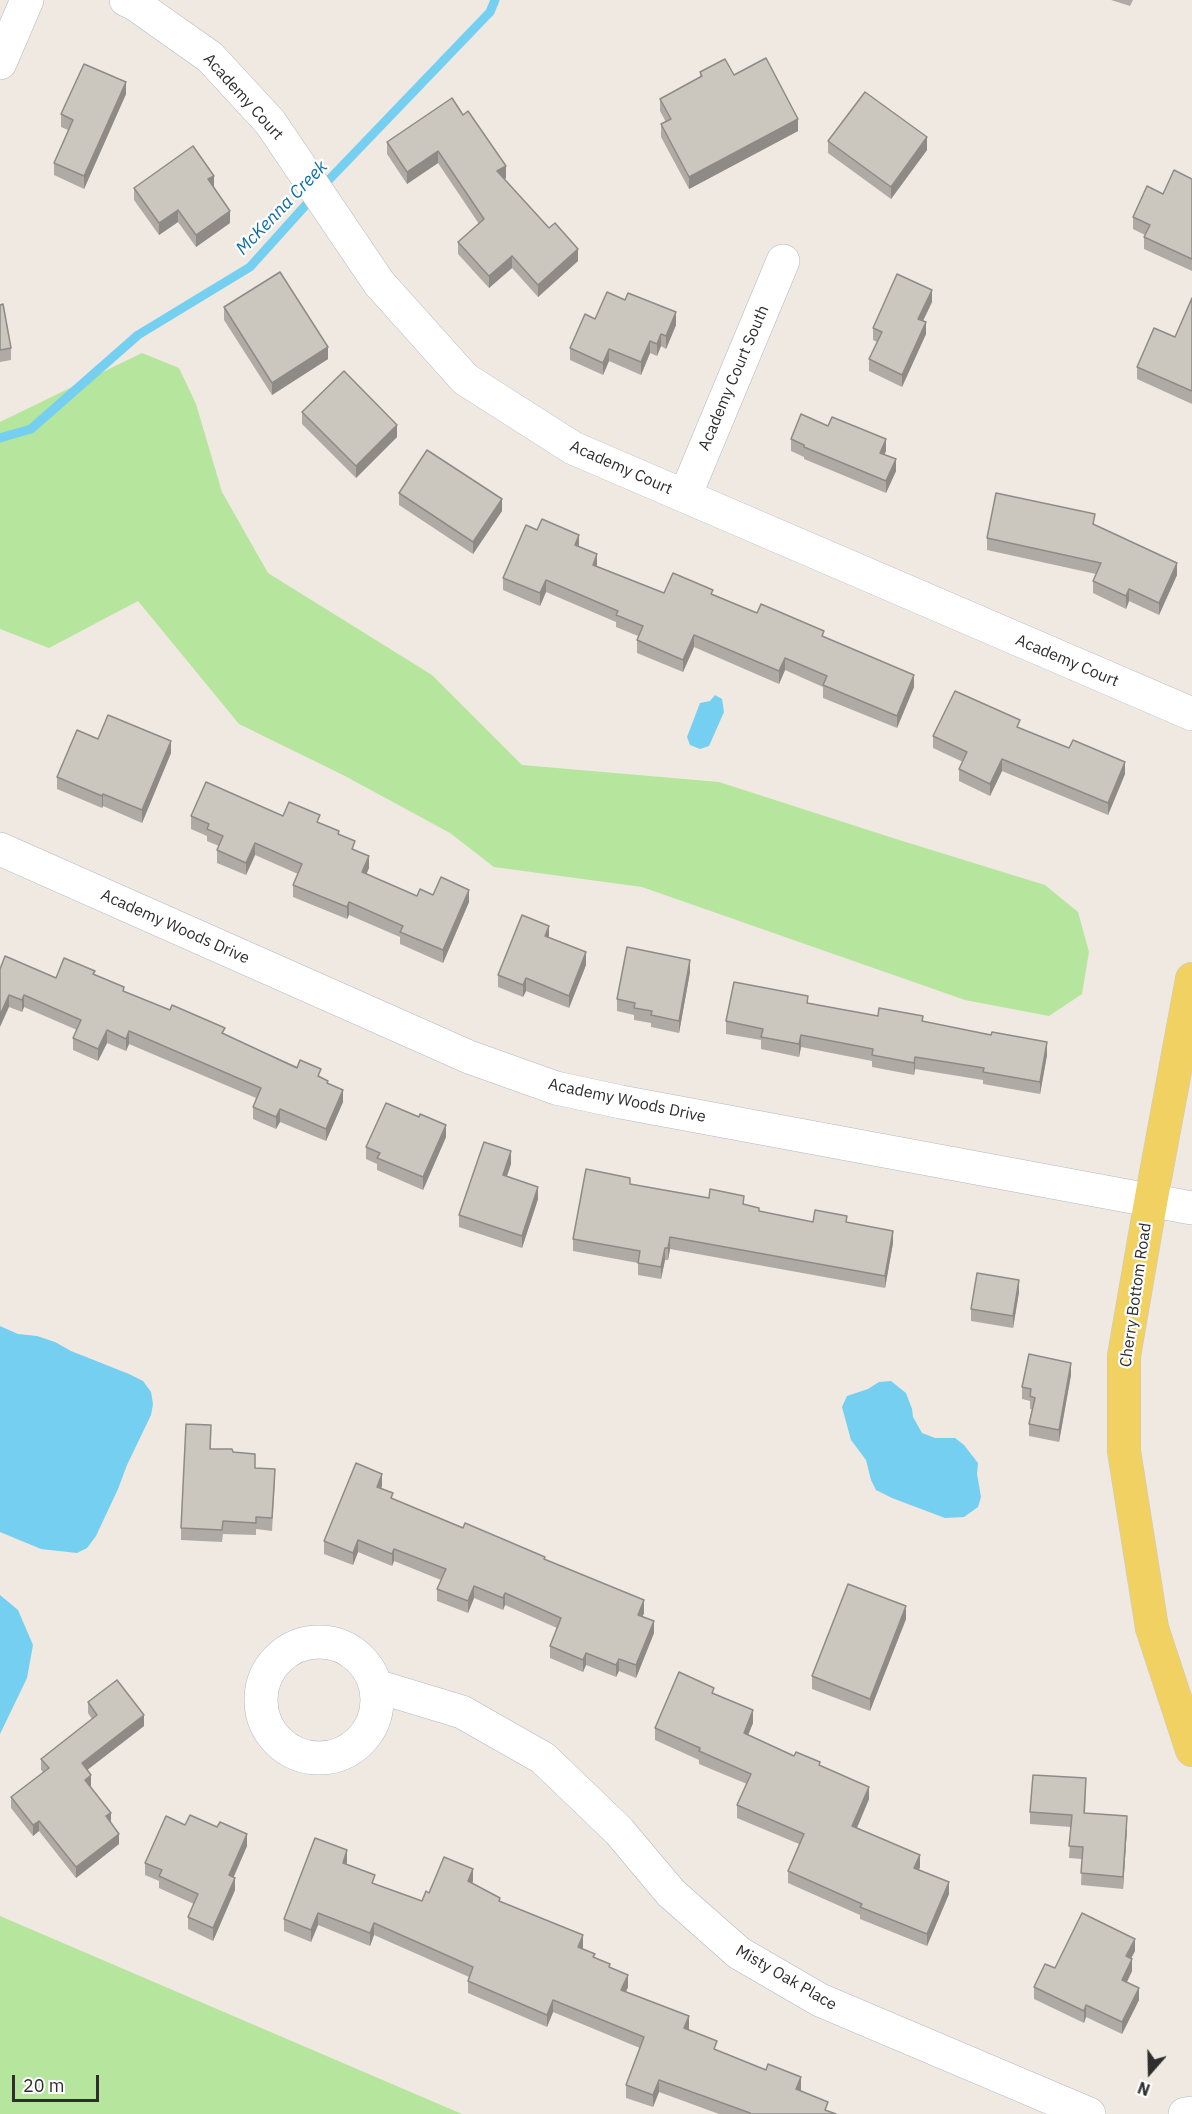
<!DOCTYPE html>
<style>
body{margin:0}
#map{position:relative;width:1192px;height:2114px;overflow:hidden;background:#efe9e1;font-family:"IBM Plex Sans",sans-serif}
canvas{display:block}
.north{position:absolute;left:1120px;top:2042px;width:60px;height:60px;-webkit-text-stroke:4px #fff;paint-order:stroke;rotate:200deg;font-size:16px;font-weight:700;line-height:24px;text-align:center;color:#2e2e2e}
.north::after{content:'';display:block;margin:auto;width:21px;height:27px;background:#2e2e2e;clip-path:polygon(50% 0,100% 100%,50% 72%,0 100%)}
.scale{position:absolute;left:12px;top:2075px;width:87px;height:27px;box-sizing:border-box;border:3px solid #2e2e2e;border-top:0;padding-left:8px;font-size:18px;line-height:21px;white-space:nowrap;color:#2e2e2e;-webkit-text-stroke:4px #fff;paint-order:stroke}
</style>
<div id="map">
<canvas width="1192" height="2114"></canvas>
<div class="north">N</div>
<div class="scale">20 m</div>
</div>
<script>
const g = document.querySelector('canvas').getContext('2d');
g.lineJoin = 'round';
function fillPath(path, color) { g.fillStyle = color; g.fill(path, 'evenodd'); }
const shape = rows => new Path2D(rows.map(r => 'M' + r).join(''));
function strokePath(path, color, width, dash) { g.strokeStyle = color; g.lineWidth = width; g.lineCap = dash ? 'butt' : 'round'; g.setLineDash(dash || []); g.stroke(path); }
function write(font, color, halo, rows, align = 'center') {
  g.font = font + ' "IBM Plex Sans",sans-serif'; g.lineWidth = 4.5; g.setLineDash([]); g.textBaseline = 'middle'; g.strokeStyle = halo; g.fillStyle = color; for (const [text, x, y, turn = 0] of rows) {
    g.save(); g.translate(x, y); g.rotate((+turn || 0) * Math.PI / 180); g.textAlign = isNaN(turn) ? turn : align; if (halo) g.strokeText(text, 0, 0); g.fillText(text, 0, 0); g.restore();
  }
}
fillPath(shape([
 [142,353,179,368,196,404,222,492,268,573,432,675,522,765,719,782,896,839,1045,885,1078,912,1089,952,1082,994,1049,1016,965,1000,642,887,494,867,450,833,345,776,239,724,138,601,49,648,0,629,0,422],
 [0,1916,462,2114,0,2114]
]), '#b6e59e');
fillPath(shape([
 [715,695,722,699,724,712,709,746,700,749,690,745,687,737,700,703,710,701],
 [0,1326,18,1334,37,1336,55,1342,71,1351,129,1374,143,1381,151,1392,153,1404,151,1415,127,1465,118,1489,96,1536,87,1548,77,1553,41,1549,0,1532],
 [891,1381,906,1393,912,1409,913,1417,922,1433,935,1438,955,1438,964,1445,978,1463,977,1474,981,1497,978,1507,964,1517,945,1518,892,1498,876,1490,871,1480,866,1460,851,1440,842,1407,847,1396,868,1389,879,1382],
 [0,1595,18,1610,33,1645,27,1678,0,1734]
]), '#75cff0');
strokePath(shape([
 [322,187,490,12,495,0],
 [0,438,31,429,138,335,250,267,313,197]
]), '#75cff0', 9);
const minor = shape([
 [126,0,135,4,210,57,270,122,379,283,465,379,573,448,1192,714],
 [0,63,27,0],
 [685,496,783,261],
 [0,849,469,1057,556,1088,621,1102,1192,1208],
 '261 1700a58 58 0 1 1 116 0a58 58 0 1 1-116 0Z',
 [376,1686,462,1712,543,1758,619,1831,671,1893,739,1953,820,2000,1089,2114],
 [1185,2114,1192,2113]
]);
const major = shape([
 [1192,979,1151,1200,1124,1356,1124,1451,1152,1628,1192,1750]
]);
strokePath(minor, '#b4b7c1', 34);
strokePath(major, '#c9c9c9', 34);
strokePath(minor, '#fff', 33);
strokePath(major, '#f2d163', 33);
fillPath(shape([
 [1111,0,1133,0,1130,6],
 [700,72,734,75,798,131,689,189,661,137,661,124,666,122,660,111,660,99,700,77],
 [126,94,84,189,54,175,54,163,68,130,61,127,61,114],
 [452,98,506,178,504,179,578,261,538,297,512,268,489,288,458,254,458,242,479,224,438,163,407,184,387,154,387,142],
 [828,141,927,150,891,199,828,153],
 [1192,179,1192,271,1144,249,1144,237,1145,235,1133,229,1133,217,1163,194],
 [214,187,230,223,196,247,178,222,159,235,134,200,134,188],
 [1192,298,1192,404,1137,379,1137,367,1175,337],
 [932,302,923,321,926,334,902,387,869,371,869,359,877,342,873,340,873,328],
 [0,305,11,348,11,360,0,362],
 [224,307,328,359,272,395,224,320],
 [595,319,676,325,666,349,661,346,657,356,650,353,641,375,609,361,603,375,570,360,570,348],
 [302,412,397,437,356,478,302,424],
 [791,439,886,451,884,454,896,471,886,493,804,459,804,457,791,451],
 [399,493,502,511,473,554,399,505],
 [1095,525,1177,575,1159,615,1129,601,1126,609,1093,593,1093,581,1096,574,987,550,987,538],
 [537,530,579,546,597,566,664,593,713,594,757,613,824,637,914,687,897,728,823,698,823,687,785,670,779,684,694,647,683,672,637,653,637,640,638,636,616,627,616,622,546,592,540,606,503,590,503,578],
 [1020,728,1125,774,1108,815,1002,771,990,796,959,781,959,769,963,762,933,748,933,736],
 [98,739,171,753,142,823,103,806,102,808,57,789,57,777],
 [191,816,283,816,320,823,339,835,355,850,369,868,366,874,417,896,433,895,469,902,443,963,400,944,400,937,349,915,347,919,293,897,293,885,298,874,255,855,246,875,217,863,217,850,219,846,207,841,207,836,191,829],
 [549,937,586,965,569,1008,526,991,523,997,498,987,498,975],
 [0,969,56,978,95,974,124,991,321,1077,328,1083,343,1102,326,1141,280,1122,276,1129,253,1119,253,1107,256,1098,129,1044,126,1051,107,1043,98,1061,73,1050,73,1038,77,1030,24,1007,22,1012,9,1007],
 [690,972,679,1033,651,1027,651,1023,634,1020,634,1015,617,1011,617,999],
 [808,1003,878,1016,923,1021,1047,1055,1040,1094,983,1084,983,1080,915,1069,914,1075,872,1067,872,1061,801,1047,799,1057,761,1049,761,1040,726,1034,726,1021],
 [446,1137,423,1190,377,1170,377,1164,366,1159,366,1147],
 [511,1164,507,1176,538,1199,522,1248,459,1227,459,1215],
 [630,1184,744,1205,759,1211,813,1222,847,1222,893,1243,885,1288,670,1249,668,1260,665,1260,661,1279,638,1275,638,1263,573,1251,573,1239],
 [1019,1292,1013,1328,971,1321,971,1309],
 [1071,1375,1059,1442,1029,1436,1029,1424,1032,1409,1030,1409,1030,1401,1022,1399,1022,1387],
 [211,1437,211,1449,233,1452,275,1481,272,1531,256,1529,256,1535,223,1534,222,1542,181,1540,181,1528],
 [382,1486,381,1488,393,1499,545,1560,644,1613,642,1617,654,1633,636,1678,619,1671,616,1677,586,1665,583,1672,550,1658,550,1646,557,1628,505,1605,503,1610,474,1598,468,1613,437,1601,437,1589,441,1580,394,1561,392,1566,358,1552,353,1565,324,1554,324,1541],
 [906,1619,870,1711,812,1689,812,1676],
 [714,1694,753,1723,748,1735,794,1756,820,1766,869,1799,857,1828,920,1867,919,1870,949,1894,927,1946,860,1919,860,1915,788,1883,788,1871,799,1844,737,1818,737,1805,747,1784,699,1764,699,1760,655,1740,655,1728],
 [88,1702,144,1726,87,1770,91,1786,90,1787,111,1822,119,1844,76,1878,39,1831,33,1836,11,1808,11,1797,43,1772,41,1770,41,1759,92,1719,88,1713],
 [1086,1791,1085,1813,1127,1828,1123,1889,1081,1885,1082,1859,1069,1858,1071,1827,1030,1824,1030,1812],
 [185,1825,247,1846,233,1877,235,1890,213,1941,188,1929,188,1917,194,1904,159,1888,159,1881,145,1875,145,1863],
 [347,1862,346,1864,375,1884,422,1901,429,1893,473,1881,472,1883,500,1901,583,1947,582,1949,610,1968,628,1987,626,1992,689,2028,688,2030,717,2050,801,2089,800,2091,828,2111,836,2114,719,2114,659,2092,653,2107,626,2098,626,2085,640,2048,553,2012,547,2027,468,1993,468,1981,469,1977,374,1935,370,1946,318,1925,311,1942,284,1931,284,1919],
 [1135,1951,1131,1958,1132,1971,1127,1982,1139,2000,1122,2034,1086,2017,1084,2023,1034,1999,1034,1987,1055,1968]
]), '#afaba4');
fillPath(shape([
 [126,82,126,94,84,189,84,176],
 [798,119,798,131,689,189,689,177],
 [927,137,927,150,891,199,891,187],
 [438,151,438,163,407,184,407,172],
 [506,166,506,178,497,184,497,171],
 [214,176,214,188,208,179],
 [178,210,178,222,159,235,159,223],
 [230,211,230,223,196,247,196,235],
 [578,249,578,261,538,297,538,285],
 [512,256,512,268,489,288,489,276],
 [932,290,932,302,918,331,918,319],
 [676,312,676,325,666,349,666,336],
 [926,322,926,334,902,387,902,375],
 [661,334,661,346,657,356,657,344],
 [650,341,650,353,641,375,641,362],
 [328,347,328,359,272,395,272,383],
 [609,349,609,361,603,375,603,363],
 [397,425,397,437,356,478,356,466],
 [886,439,886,451,880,465,880,453],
 [896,459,896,471,886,493,886,481],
 [502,499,502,511,473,554,473,542],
 [579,535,579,547,575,545],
 [597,554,597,566,593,565],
 [1177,563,1177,575,1159,615,1159,603],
 [546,580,546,592,540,606,540,593],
 [1129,589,1129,601,1126,609,1126,596],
 [694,635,694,647,683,672,683,660],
 [785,658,785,670,779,684,779,671],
 [914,675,914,687,897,728,897,716],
 [171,741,171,753,142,823,142,810],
 [1002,759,1002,771,990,796,990,784],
 [1125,762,1125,774,1108,815,1108,803],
 [103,794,103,806,102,808,102,796],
 [255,843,255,855,246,875,246,863],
 [369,856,369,868,362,885,362,872],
 [469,890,469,902,443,963,443,950],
 [349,902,349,915,347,919,347,907],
 [549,926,549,938,545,936],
 [586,952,586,965,569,1008,569,996],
 [690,960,690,972,679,1033,679,1021],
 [526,978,526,991,523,997,523,985],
 [9,995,9,1007,0,1027,0,1015],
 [24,995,24,1007,22,1012,22,1000],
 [107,1030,107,1043,98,1061,98,1049],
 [129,1031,129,1044,126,1051,126,1039],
 [801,1035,801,1047,799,1057,799,1044],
 [1047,1042,1047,1055,1040,1094,1040,1082],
 [915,1057,915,1069,914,1075,914,1063],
 [343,1090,343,1102,326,1141,326,1129],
 [280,1109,280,1122,276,1129,276,1117],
 [446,1125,446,1137,423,1190,423,1177],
 [511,1151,511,1164,503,1187,503,1175],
 [538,1187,538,1199,522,1248,522,1236],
 [893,1231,893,1243,885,1288,885,1276],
 [670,1237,670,1249,668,1260,668,1248],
 [665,1248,665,1260,661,1279,661,1267],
 [1019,1280,1019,1292,1013,1328,1013,1316],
 [1071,1363,1071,1375,1059,1442,1059,1430],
 [382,1474,382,1486,377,1499,377,1487],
 [358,1540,358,1552,353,1565,353,1553],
 [394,1549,394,1561,392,1566,392,1554],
 [474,1586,474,1598,468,1613,468,1601],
 [505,1593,505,1605,503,1610,503,1598],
 [644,1600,644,1613,638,1627,638,1615],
 [906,1606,906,1619,870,1711,870,1699],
 [654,1621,654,1633,636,1678,636,1665],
 [586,1653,586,1665,583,1672,583,1660],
 [619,1659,619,1671,616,1677,616,1665],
 [753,1710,753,1723,744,1745,744,1733],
 [144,1715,144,1726,82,1774,82,1763],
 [91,1775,91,1786,85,1791,85,1780],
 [869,1787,869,1799,852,1839,852,1826],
 [111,1813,111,1824,106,1816],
 [1127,1816,1127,1828,1123,1889,1123,1877],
 [39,1821,39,1831,33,1836,33,1825],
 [119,1834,119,1844,76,1878,76,1867],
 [247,1834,247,1846,229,1888,229,1875],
 [347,1850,347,1862,343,1875,343,1863],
 [920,1855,920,1867,914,1880,914,1868],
 [473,1869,473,1881,468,1893,468,1881],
 [235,1878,235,1890,213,1941,213,1928],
 [949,1882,949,1894,927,1946,927,1934],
 [318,1913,318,1925,311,1942,311,1930],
 [374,1923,374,1935,370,1946,370,1933],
 [583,1935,583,1947,578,1959,578,1947],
 [1135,1939,1135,1951,1126,1968,1126,1956],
 [1132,1959,1132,1971,1122,1992,1122,1980],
 [628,1975,628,1987,621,2002,621,1990],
 [1139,1988,1139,2000,1122,2034,1122,2022],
 [553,2000,553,2012,547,2027,547,2015],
 [1086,2005,1086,2017,1084,2023,1084,2011],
 [689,2016,689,2028,684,2041,684,2028],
 [801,2077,801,2089,796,2101,796,2089],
 [659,2080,659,2092,653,2107,653,2095]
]), '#8e8b86');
const building = shape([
 [766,58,798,119,689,177,661,124,671,119,660,99,702,76,700,72,725,59,734,75,766,58],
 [84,64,126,82,84,176,54,163,73,120,61,114,84,64],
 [865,92,927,137,891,187,828,141,865,92],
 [452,98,463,115,468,111,506,166,497,171,549,228,555,223,578,249,538,285,512,256,489,276,458,242,484,219,438,151,407,172,387,142,452,98],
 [193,146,214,176,208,179,230,211,196,235,178,210,159,223,134,188,193,146],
 [1174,170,1192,179,1192,259,1144,237,1150,225,1133,217,1147,186,1163,194,1174,170],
 [280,272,328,347,272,383,224,307,280,272],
 [897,274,932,290,918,319,926,322,902,375,869,359,882,332,873,328,897,274],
 [607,292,625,300,628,293,676,312,666,336,661,334,657,344,650,341,641,362,609,349,603,363,570,348,585,314,595,319,607,292],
 [1192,298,1192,391,1137,367,1154,328,1175,337,1192,298],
 [3,304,11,348,0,350,0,305,3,304],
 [344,371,397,425,356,466,302,412,344,371],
 [801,414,828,426,832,417,886,439,880,453,896,459,886,481,804,447,804,445,791,439,801,414],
 [427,450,502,499,473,542,399,493,427,450],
 [996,493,1095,514,1093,524,1177,563,1159,603,1129,589,1126,596,1093,581,1101,563,987,538,996,493],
 [542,519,579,535,575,545,597,554,593,565,664,593,673,573,713,590,711,594,757,613,761,604,824,631,822,636,914,675,897,716,823,685,827,676,785,658,779,671,694,635,683,660,637,640,643,626,616,615,618,611,546,580,540,593,503,578,526,525,537,530,542,519],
 [955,691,1020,720,1017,727,1069,748,1073,740,1125,762,1108,803,1002,759,990,784,959,769,967,752,933,736,955,691],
 [108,715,171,741,142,810,103,794,102,796,57,777,77,730,98,739,108,715],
 [206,782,283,816,289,802,320,815,317,822,339,831,338,834,355,841,352,849,369,856,362,872,417,896,420,889,433,895,441,877,469,890,443,950,400,932,403,926,349,902,347,907,293,885,302,864,255,843,246,863,217,850,223,836,207,829,209,824,191,816,206,782],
 [522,915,549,926,545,936,586,952,569,996,526,978,523,985,498,975,522,915],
 [627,947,690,960,679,1021,651,1015,652,1011,634,1008,635,1003,617,999,627,947],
 [5,956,56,978,64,958,95,971,93,974,124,987,123,991,170,1010,172,1005,225,1028,222,1033,297,1068,300,1060,321,1069,318,1076,328,1081,327,1083,343,1090,326,1129,280,1109,276,1117,253,1107,261,1088,129,1031,126,1039,107,1030,98,1049,73,1038,81,1020,24,995,22,1000,9,995,0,1015,0,969,5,956],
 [734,982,808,996,807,1003,878,1016,879,1008,923,1016,922,1021,991,1035,992,1032,1047,1042,1040,1082,983,1072,984,1068,915,1057,914,1063,872,1055,873,1049,801,1035,799,1044,761,1037,763,1029,726,1021,734,982],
 [386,1103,419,1117,420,1114,446,1125,423,1177,377,1158,380,1153,366,1147,386,1103],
 [484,1142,511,1151,503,1175,538,1187,522,1236,459,1215,484,1142],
 [586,1169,630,1178,630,1184,709,1198,710,1189,744,1196,743,1204,759,1208,759,1211,813,1222,815,1210,847,1216,846,1222,893,1231,885,1276,670,1237,668,1248,665,1248,661,1267,638,1263,640,1251,573,1239,586,1169],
 [977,1273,1019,1280,1013,1316,971,1309,977,1273],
 [1029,1354,1071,1363,1059,1430,1029,1424,1035,1398,1030,1396,1031,1389,1022,1387,1029,1354],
 [186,1424,211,1425,210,1449,232,1449,233,1452,255,1454,255,1468,275,1469,272,1518,256,1517,256,1523,223,1521,222,1530,181,1528,186,1424],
 [356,1463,382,1474,377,1487,393,1493,391,1498,463,1528,465,1523,545,1557,544,1559,644,1600,638,1615,654,1621,636,1665,619,1659,616,1665,586,1653,583,1660,550,1646,561,1618,505,1593,503,1598,474,1586,468,1601,437,1589,446,1569,394,1549,392,1554,358,1540,353,1553,324,1541,356,1463],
 [848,1584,906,1606,870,1699,812,1676,848,1584],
 [679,1672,714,1688,712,1693,753,1710,744,1733,794,1756,796,1752,820,1762,819,1765,869,1787,852,1826,920,1855,914,1868,949,1882,927,1934,860,1907,862,1904,788,1871,804,1834,737,1805,751,1774,699,1751,700,1748,655,1728,679,1672],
 [117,1680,144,1715,82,1763,91,1775,85,1780,111,1813,106,1816,119,1834,76,1867,39,1821,33,1825,11,1797,49,1768,41,1759,97,1715,88,1702,117,1680],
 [1033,1775,1086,1778,1084,1813,1127,1816,1123,1877,1081,1873,1083,1847,1069,1846,1072,1815,1030,1812,1033,1775],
 [190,1815,217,1827,220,1822,247,1834,229,1875,235,1878,213,1928,188,1917,198,1894,159,1876,162,1870,145,1863,166,1816,185,1825,190,1815],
 [315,1838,347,1850,343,1863,375,1875,372,1883,422,1901,426,1891,429,1893,444,1857,473,1869,468,1881,500,1898,499,1901,583,1935,578,1947,595,1954,593,1957,610,1964,609,1967,628,1975,621,1990,689,2016,684,2028,717,2041,714,2049,766,2070,768,2064,801,2077,796,2089,828,2102,825,2110,836,2114,750,2114,750,2113,659,2080,653,2095,626,2085,644,2037,553,2000,547,2015,468,1981,473,1967,374,1923,370,1933,318,1913,311,1930,284,1919,315,1838],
 [1082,1913,1135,1939,1126,1956,1132,1959,1122,1980,1139,1988,1122,2022,1086,2005,1084,2011,1034,1987,1045,1964,1055,1968,1082,1913]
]);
fillPath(building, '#cbc7bf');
strokePath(building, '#8e8b86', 1.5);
write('16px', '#2e2e2e', '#fff', [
 ["Academy Court",243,97,48],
 ["Academy Court South",734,378,-67],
 ["Academy Court",621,468,24],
 ["Academy Court",1067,661,23],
 ["Academy Woods Drive",175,927,24],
 ["Academy Woods Drive",627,1101,12],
 ["Cherry Bottom Road",1136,1295,-82],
 ["Misty Oak Place",786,1978,30]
]);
write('italic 18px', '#0d6fa3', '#fff', [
 ["McKenna Creek",282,208,-46]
]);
</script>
